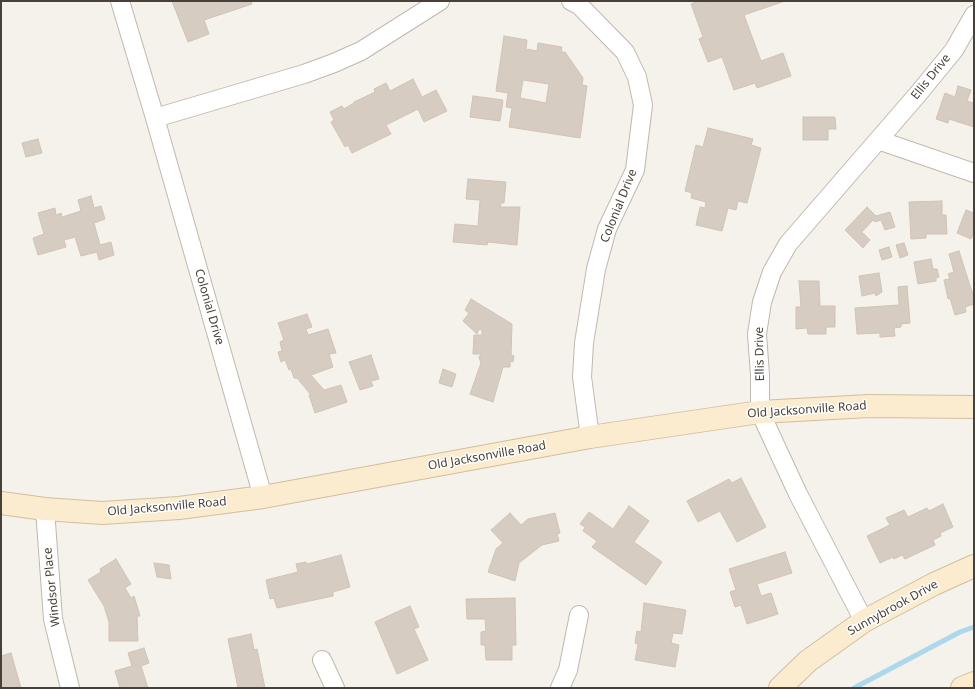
<!DOCTYPE html>
<style>
body{margin:0}
#map{position:relative;width:975px;height:689px;overflow:hidden;background:#f5f1eb;font-family:"Noto Sans",sans-serif}
canvas{display:block}
.frame{position:absolute;inset:0;border:2px solid #494139;pointer-events:none}
</style>
<div id="map">
<canvas width="975" height="689"></canvas>
<div class="frame"></div>
</div>
<script>
const g = document.querySelector('canvas').getContext('2d');
g.lineJoin = 'round';
const shape = rows => new Path2D(rows.map(r => 'M' + r).join(''));
function strokePath(path, color, width, dash) { g.strokeStyle = color; g.lineWidth = width; g.lineCap = dash ? 'butt' : 'round'; g.setLineDash(dash || []); g.stroke(path); }
function fillPath(path, color) { g.fillStyle = color; g.fill(path, 'evenodd'); }
function write(font, color, halo, rows, align = 'center') {
  g.font = font + ' "Noto Sans",sans-serif'; g.lineWidth = 3; g.setLineDash([]); g.textBaseline = 'middle'; g.strokeStyle = halo; g.fillStyle = color; for (const [text, x, y, turn = 0] of rows) {
    g.save(); g.translate(x, y); g.rotate((+turn || 0) * Math.PI / 180); g.textAlign = isNaN(turn) ? turn : align; if (halo) g.strokeText(text, 0, 0); g.fillText(text, 0, 0); g.restore();
  }
}
strokePath(shape([
 [854,688,960,632,974,627]
]), '#acd8ec', 5);
const building = shape([
 [172,1,251,1,252,4,204,20,209,34,188,42,172,1],
 [699,1,704,1,705,3,711,1,785,1,744,15,761,61,783,53,791,76,757,88,755,83,734,90,722,57,708,62,699,39,703,37,691,4,699,1],
 [504,36,527,40,526,49,537,51,538,43,562,47,561,52,565,52,583,78,582,85,587,86,580,138,509,127,512,108,506,107,508,93,496,91,504,36],
 [523,80,549,84,546,103,520,98,523,80],
 [413,79,422,97,436,90,447,111,424,122,418,109,386,125,391,134,352,153,348,145,345,147,331,122,334,120,330,112,342,106,344,109,354,103,354,102,375,92,374,89,386,83,390,91,413,79],
 [958,86,971,90,967,101,974,103,974,127,949,119,948,123,936,119,945,93,955,97,958,86],
 [473,96,503,100,500,121,470,117,473,96],
 [803,117,835,117,836,129,828,129,828,140,803,140,803,117],
 [708,128,753,139,751,145,761,148,747,203,738,201,736,210,728,208,722,231,696,225,700,207,705,208,706,202,691,198,692,193,685,191,696,145,703,147,708,128],
 [38,139,42,153,26,157,22,143,38,139],
 [468,179,506,182,504,203,501,203,500,207,520,207,517,245,488,242,487,245,453,242,455,224,478,226,480,200,466,199,468,179],
 [91,196,94,208,101,206,105,219,94,223,100,245,111,242,114,255,99,260,97,252,81,256,75,237,64,240,66,247,38,255,33,238,44,234,38,213,55,208,56,215,61,213,62,217,81,211,78,200,91,196],
 [942,201,942,215,946,215,947,234,926,234,926,238,911,239,909,202,942,201],
 [867,207,876,216,890,212,895,227,885,230,881,220,875,222,873,220,862,232,870,240,863,248,845,230,867,207],
 [966,210,974,213,974,237,972,236,971,239,957,233,966,210],
 [904,243,908,255,900,258,896,245,904,243],
 [889,247,892,257,882,260,879,250,889,247],
 [959,251,972,292,974,291,974,304,965,307,966,312,955,315,950,298,948,299,944,280,950,279,948,274,954,272,949,254,959,251],
 [931,259,933,269,937,269,939,277,936,278,936,281,918,284,914,262,931,259],
 [879,273,882,292,876,296,875,293,862,296,859,276,879,273],
 [799,281,819,281,820,306,835,306,835,327,826,327,826,334,808,334,807,328,796,329,796,307,801,307,799,281],
 [907,286,910,323,901,324,901,327,894,328,895,336,880,337,880,333,857,334,855,308,899,305,898,287,907,286],
 [471,299,512,324,511,355,514,356,513,362,510,361,510,367,503,367,493,402,470,394,481,363,479,357,481,354,473,354,474,335,482,335,482,330,479,329,477,334,463,321,469,313,465,310,471,299],
 [307,314,312,327,306,329,308,335,328,329,336,353,329,354,333,367,311,375,324,390,341,385,347,402,315,413,309,395,311,395,297,378,294,378,291,369,289,370,285,360,281,362,278,352,282,351,280,342,284,340,278,323,307,314],
 [371,355,379,379,371,381,373,386,360,390,349,362,371,355],
 [443,369,456,374,452,387,439,383,443,369],
 [741,478,766,527,737,542,720,511,698,522,687,501,729,479,732,483,741,478],
 [943,504,953,527,940,533,941,536,933,540,935,545,905,559,902,555,894,559,893,557,880,563,867,536,890,525,886,518,904,510,908,517,927,508,929,511,943,504],
 [629,506,649,521,634,542,662,562,646,585,592,547,597,541,583,531,585,527,580,524,589,512,613,529,629,506],
 [510,513,521,525,528,519,555,513,560,533,557,534,559,541,542,545,519,563,515,581,488,572,496,549,503,543,491,530,510,513],
 [785,552,792,573,757,584,761,596,771,593,778,614,747,624,741,605,735,607,730,592,736,590,729,569,785,552],
 [341,555,350,587,333,592,333,596,277,608,274,598,270,599,266,580,298,572,296,564,306,562,307,564,341,555],
 [116,559,131,584,125,588,131,598,134,596,140,616,137,616,138,641,109,641,109,622,104,606,88,580,101,572,100,569,116,559],
 [154,563,169,565,171,579,157,577,154,563],
 [515,598,516,645,512,645,512,660,486,660,485,645,481,645,481,632,486,631,485,619,467,619,466,599,515,598],
 [644,603,686,610,682,634,673,633,671,643,679,645,675,667,635,660,638,644,635,643,637,631,641,632,644,603],
 [410,606,419,627,414,629,428,660,397,674,375,622,410,606],
 [251,634,254,650,257,649,265,688,238,688,228,639,251,634],
 [144,648,149,663,141,666,148,688,120,688,115,671,132,666,128,653,144,648],
 [11,653,21,688,1,688,1,656,11,653]
]);
fillPath(building, '#d6ccc1');
strokePath(building, '#d0c3b5', 1);
const minor = shape([
 [120,1,155,118,263,497],
 [571,1,579,5,625,52,637,77,643,105,635,170,607,229,596,269,584,343,582,377,590,437],
 [155,118,304,74,334,63,361,51,440,1],
 [878,140,974,173],
 [45,509,53,619,70,688],
 [864,621,798,494,760,412,760,375,757,334,762,302,772,272,788,244,918,94,954,50,974,15],
 [322,660,335,688],
 [560,688,568,670,579,615]
]);
const secondary = shape([
 [1,503,45,509,102,513,179,508,263,497,590,437,760,412,869,406,974,407],
 [780,688,808,661,864,621,934,584,974,566],
 [962,688,974,683]
]);
strokePath(minor, '#c0b8ae', 20);
strokePath(secondary, '#d1bf9e', 24);
strokePath(minor, '#fff', 18);
strokePath(secondary, '#fbeccf', 22);
write('12px', '#494139', '#fff', [
 ["Ellis Drive",931,77,-51],
 ["Colonial Drive",619,206,-68],
 ["Colonial Drive",209,307,74],
 ["Ellis Drive",760,354,-91],
 ["Old Jacksonville Road",807,410,-4],
 ["Old Jacksonville Road",487,456,-10],
 ["Old Jacksonville Road",167,507,-5],
 ["Windsor Place",52,587,-96],
 ["Sunnybrook Drive",893,608,-29]
]);
</script>
